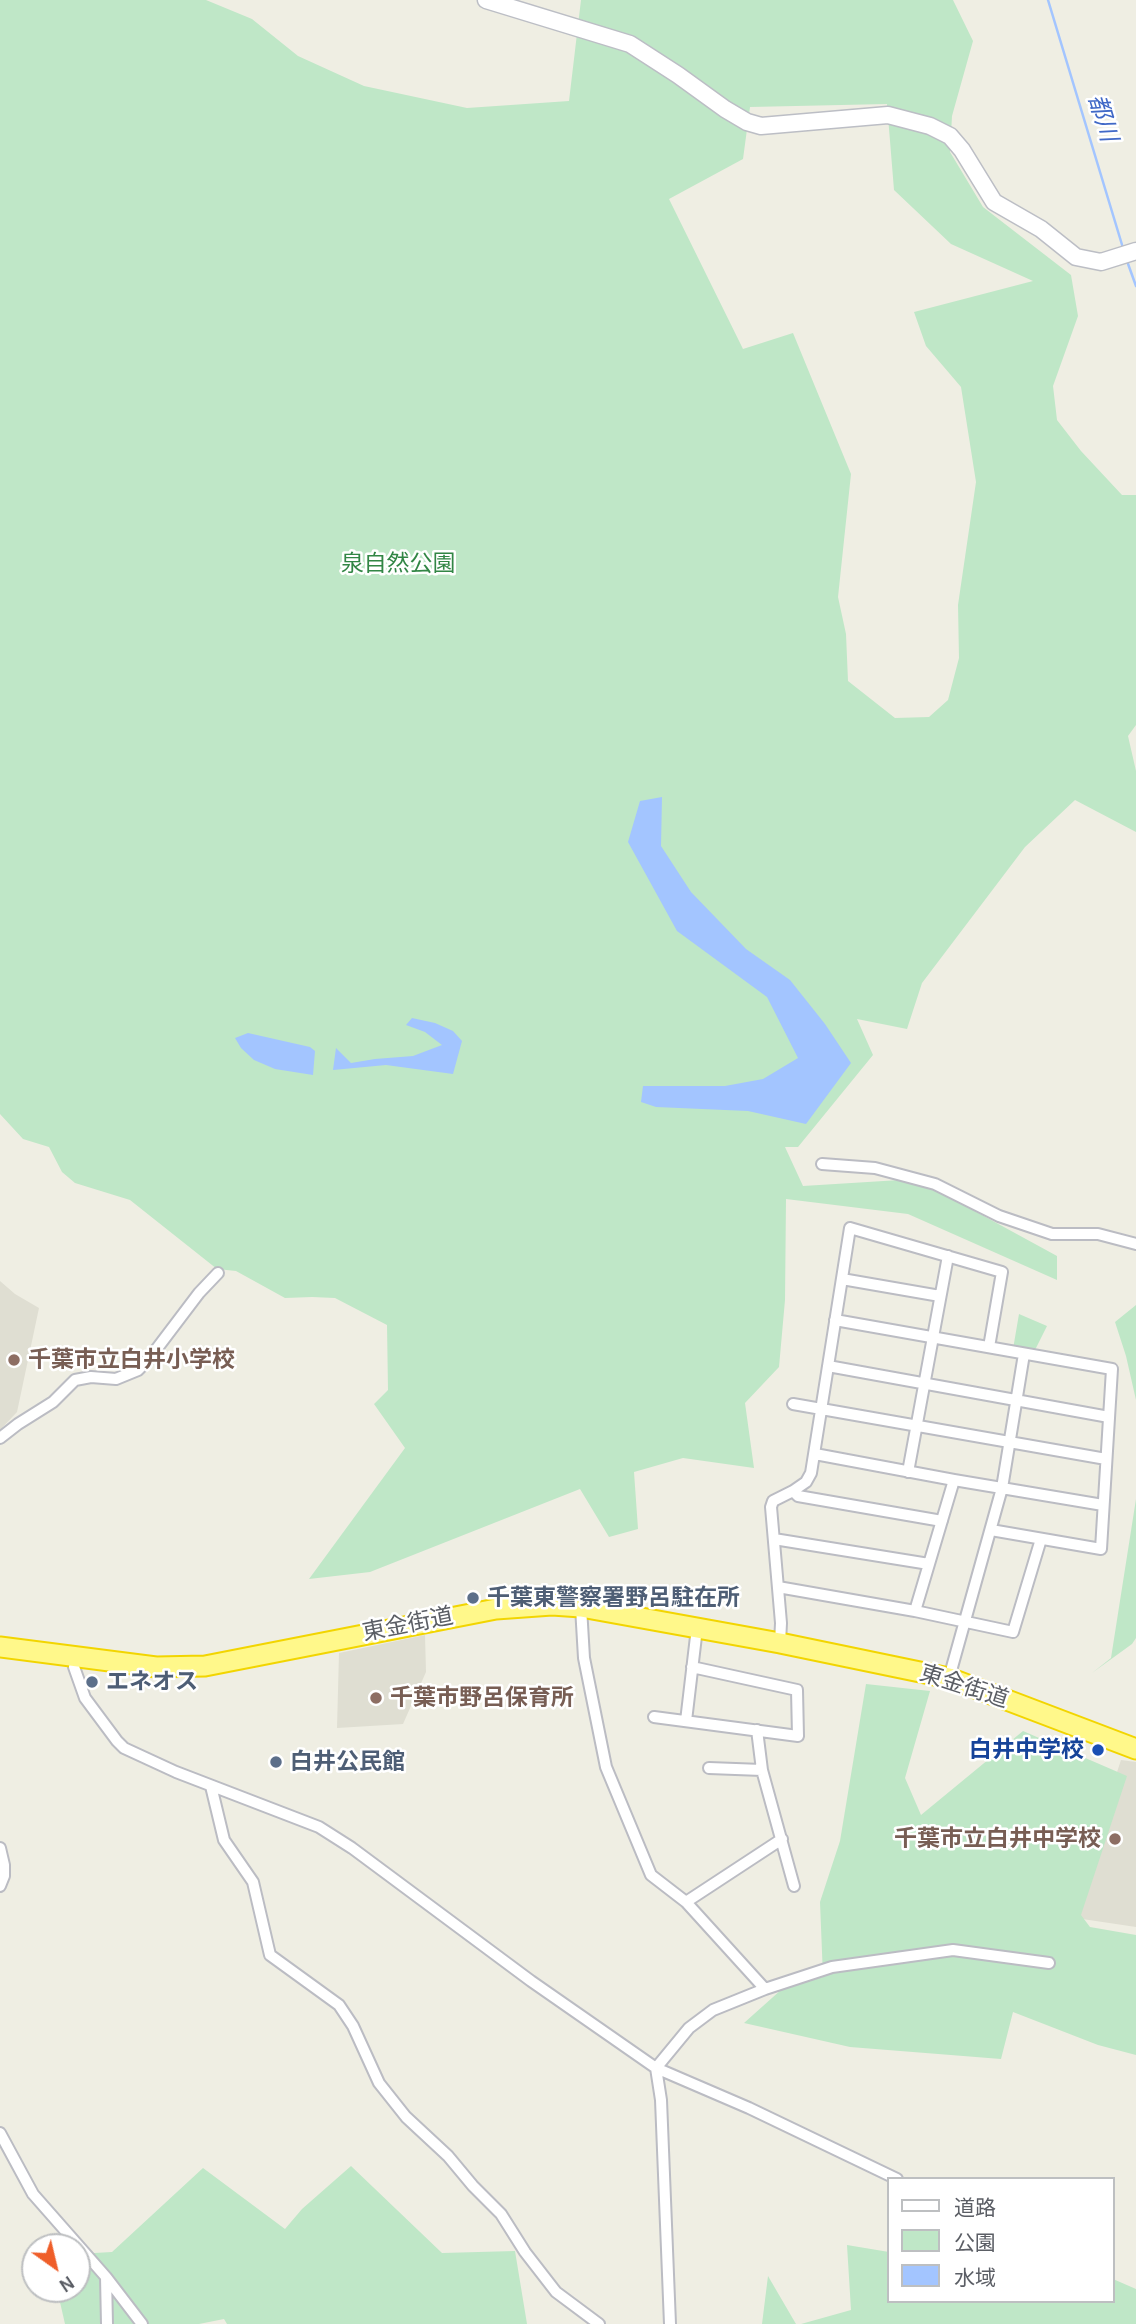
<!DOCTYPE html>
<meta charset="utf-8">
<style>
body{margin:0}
#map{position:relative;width:1136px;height:2324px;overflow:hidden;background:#efeee3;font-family:Karla,"Noto Sans JP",sans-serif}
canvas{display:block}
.legend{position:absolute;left:887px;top:2177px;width:228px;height:126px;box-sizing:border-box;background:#fff;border:2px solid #bdbfc1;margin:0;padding:9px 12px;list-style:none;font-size:21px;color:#5b5e65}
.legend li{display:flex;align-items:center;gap:14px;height:35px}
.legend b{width:35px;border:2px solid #bdbfc1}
.north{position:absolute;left:21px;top:2233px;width:70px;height:70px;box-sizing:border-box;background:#fff;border:2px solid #bdbfc1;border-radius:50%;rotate:146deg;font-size:19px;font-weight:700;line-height:28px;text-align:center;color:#5b5e65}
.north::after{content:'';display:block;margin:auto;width:24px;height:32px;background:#ef5e29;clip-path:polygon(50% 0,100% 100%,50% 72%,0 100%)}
</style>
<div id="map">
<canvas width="1136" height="2324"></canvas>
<ul class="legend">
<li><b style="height:9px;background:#fff"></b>道路</li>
<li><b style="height:19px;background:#bfe7c7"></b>公園</li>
<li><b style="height:19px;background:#a3c5ff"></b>水域</li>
</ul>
<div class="north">N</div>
</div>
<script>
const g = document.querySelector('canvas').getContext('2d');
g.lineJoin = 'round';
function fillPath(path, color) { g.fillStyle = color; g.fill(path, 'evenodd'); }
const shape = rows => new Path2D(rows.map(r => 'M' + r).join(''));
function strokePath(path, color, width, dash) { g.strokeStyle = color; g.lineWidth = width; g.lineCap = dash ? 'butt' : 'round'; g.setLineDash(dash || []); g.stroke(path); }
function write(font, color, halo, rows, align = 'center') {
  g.font = font + ' Karla,"Noto Sans JP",sans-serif'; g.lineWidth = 5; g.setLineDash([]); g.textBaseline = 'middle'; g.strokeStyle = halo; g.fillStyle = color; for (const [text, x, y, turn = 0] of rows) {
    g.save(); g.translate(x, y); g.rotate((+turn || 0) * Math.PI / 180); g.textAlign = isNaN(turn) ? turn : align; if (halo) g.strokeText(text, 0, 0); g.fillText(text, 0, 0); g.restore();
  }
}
fillPath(shape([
 [0,1281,15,1294,39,1308,17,1412,0,1430],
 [425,1635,426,1672,403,1724,337,1728,339,1653],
 [1121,1760,1136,1762,1136,1927,1069,1917]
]), '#dfded2');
fillPath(shape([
 [0,0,206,0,252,19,298,56,364,86,467,108,569,101,581,0,953,0,973,41,952,116,950,152,983,207,1071,275,1078,316,1053,386,1057,420,1081,451,1122,495,1136,495,1136,725,1128,736,1136,771,1136,832,1075,800,1025,847,922,983,907,1029,857,1019,873,1055,798,1147,785,1147,803,1186,916,1179,1057,1256,1057,1280,908,1214,786,1199,785,1300,779,1367,745,1403,754,1468,683,1458,634,1472,638,1529,609,1537,580,1489,370,1572,309,1579,405,1448,374,1404,388,1390,387,1325,335,1298,312,1297,285,1298,236,1271,217,1269,130,1200,75,1183,62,1172,49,1147,23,1139,0,1114],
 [887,104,894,190,951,244,1033,281,914,312,926,346,961,387,976,482,958,605,959,658,948,700,929,717,895,718,848,681,846,634,838,597,851,474,793,333,743,349,669,199,743,159,750,107],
 [1136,1305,1136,1400,1126,1356,1115,1322],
 [1019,1314,1047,1326,1034,1352,1013,1349],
 [1136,1499,1136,1638,1132,1644,1092,1673,1111,1658],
 [866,1684,930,1691,905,1778,921,1815,1023,1731,1127,1776,1081,1915,1090,1927,1136,1935,1136,2055,1098,2045,1013,2012,1001,2059,850,2047,744,2023,782,1989,823,1977,820,1902,840,1841],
 [351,2166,442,2253,515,2251,527,2324,227,2324,224,2319,199,2324,65,2324,57,2289,77,2289,77,2254,112,2252,203,2168,285,2229,302,2209],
 [847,2245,889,2252,889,2301,1113,2301,1113,2279,1136,2289,1136,2324,801,2324,851,2310],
 [768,2276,796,2324,762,2324]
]), '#bfe7c7');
fillPath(shape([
 [662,797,661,846,691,892,746,949,790,980,825,1024,851,1063,806,1124,748,1111,656,1107,641,1102,643,1086,725,1086,763,1079,798,1058,767,997,677,931,628,842,640,801],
 [412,1018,435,1023,453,1031,462,1041,453,1074,386,1065,333,1070,336,1048,351,1063,375,1059,413,1056,442,1045,425,1032,406,1025],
 [248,1033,310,1047,315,1051,313,1075,275,1069,254,1060,241,1048,235,1038]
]), '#a3c5ff');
strokePath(shape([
 [1048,0,1123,248],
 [1127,261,1136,286]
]), '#a3c5ff', 2.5);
const street = shape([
 [822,1164,875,1168,935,1184,999,1216,1052,1234,1098,1234,1136,1244],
 [842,1279,940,1296],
 [835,1320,1112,1369,1101,1549,991,1530],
 [828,1366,1109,1417],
 [793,1404,1106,1459],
 [0,1438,18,1424,53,1402,75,1380,91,1377,116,1379,138,1370,149,1359,199,1293,218,1273],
 [815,1454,954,1480,1103,1505],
 [908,1472,948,1256],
 [793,1491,798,1496,942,1521],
 [774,1539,929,1564],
 [778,1587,915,1611,1013,1632,1041,1539],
 [581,1607,584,1658,606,1767,651,1875,686,1902,765,1989],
 [915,1611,954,1480],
 [780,1643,781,1623,771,1507,773,1501,793,1491,806,1482,811,1473,850,1228,1002,1272,989,1347],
 [76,1658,74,1667,85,1698,117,1741,124,1748,176,1772,319,1827,352,1848,531,1981,656,2068,749,2108,897,2179],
 [949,1678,1002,1488,1024,1354],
 [654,1717,798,1736,797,1690,692,1667],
 [686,1721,697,1628],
 [757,1730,762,1770,794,1886],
 [709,1768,762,1770],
 [211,1786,224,1840,253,1882,270,1955,339,2005,353,2026,379,2083,406,2117,448,2156,473,2186,501,2214,525,2252,556,2292,599,2324],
 [0,1848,4,1865,4,1876,0,1886],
 [686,1902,782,1839],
 [0,2133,33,2194,106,2277,142,2324],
 [106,2277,107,2324],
 [670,2324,661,2100,656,2068,689,2028,713,2010,765,1989,832,1967,953,1950,1049,1963]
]);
const secondary = shape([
 [486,0,630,44,678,75,725,109,747,122,761,126,888,115,930,126,950,136,962,150,994,202,1041,229,1076,257,1101,262,1136,251]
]);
const highway = shape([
 [0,1647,156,1667,205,1666,496,1609,552,1605,581,1607,780,1643,949,1678,1136,1749]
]);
strokePath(street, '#bbbcc3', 14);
strokePath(secondary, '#bcbec5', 19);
strokePath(highway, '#f2d500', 23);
strokePath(street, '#fff', 10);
strokePath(secondary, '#fff', 16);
strokePath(highway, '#fff88a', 19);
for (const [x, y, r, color] of [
 [14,1360,7,"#8d6e63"],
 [473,1598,7,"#5c6f8a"],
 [92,1682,7,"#5c6f8a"],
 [376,1698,7,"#8d6e63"],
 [1098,1750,7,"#1a4fb4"],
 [276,1762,7,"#5c6f8a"],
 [1115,1839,7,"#8d6e63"]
]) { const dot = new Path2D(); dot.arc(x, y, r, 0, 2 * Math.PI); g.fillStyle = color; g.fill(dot); strokePath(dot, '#fff', 2.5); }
write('23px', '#328645', '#fff', [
 ["泉自然公園",398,564]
]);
write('bold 23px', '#785e54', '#fff', [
 ["千葉市立白井小学校",28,1360],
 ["千葉市野呂保育所",390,1698],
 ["千葉市立白井中学校",1101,1839,"right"]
], 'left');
write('bold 23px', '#4e5e75', '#fff', [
 ["千葉東警察署野呂駐在所",487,1598],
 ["エネオス",106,1682],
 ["白井公民館",290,1762]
], 'left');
write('23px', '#5b5e65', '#fff', [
 ["東金街道",408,1625,-11],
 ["東金街道",964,1687,18]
]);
write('bold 23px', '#164399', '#fff', [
 ["白井中学校",1084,1750]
], 'right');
write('italic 24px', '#4169c7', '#fff', [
 ["都川",1102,118,73]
]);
</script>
